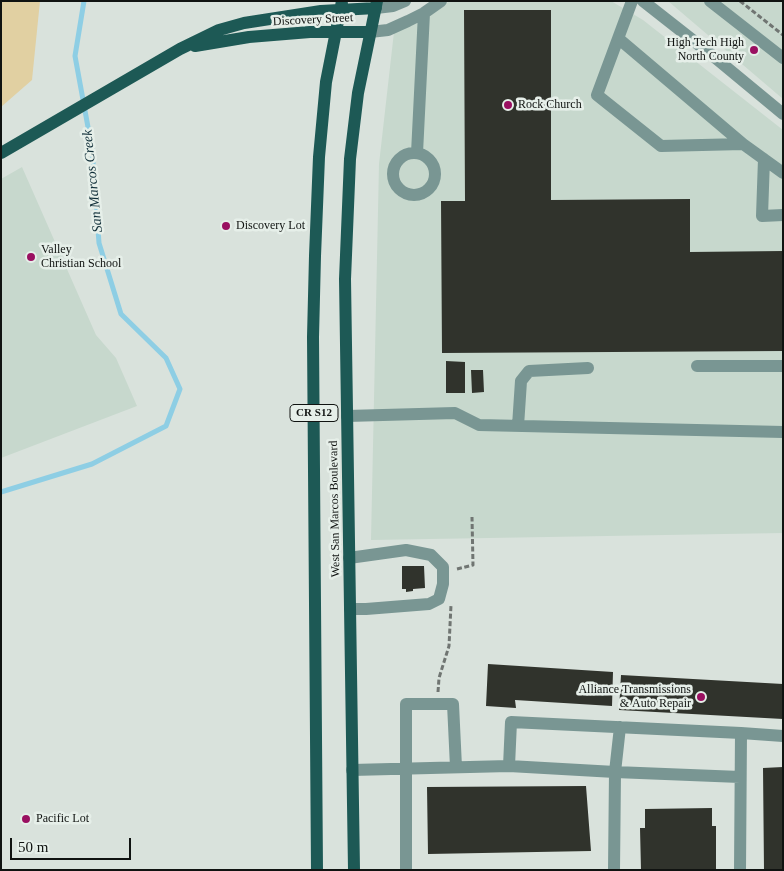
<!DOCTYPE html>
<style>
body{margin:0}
#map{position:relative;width:784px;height:871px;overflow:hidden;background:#d9e2dc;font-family:Georgia,serif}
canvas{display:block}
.frame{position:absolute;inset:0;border:2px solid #101311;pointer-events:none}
.scale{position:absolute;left:10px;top:838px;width:121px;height:22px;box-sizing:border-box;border:2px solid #101311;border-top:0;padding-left:6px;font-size:15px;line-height:18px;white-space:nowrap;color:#101311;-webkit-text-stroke:4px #e6efe9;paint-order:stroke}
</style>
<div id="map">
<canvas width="784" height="871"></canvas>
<div class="frame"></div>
<div class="scale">50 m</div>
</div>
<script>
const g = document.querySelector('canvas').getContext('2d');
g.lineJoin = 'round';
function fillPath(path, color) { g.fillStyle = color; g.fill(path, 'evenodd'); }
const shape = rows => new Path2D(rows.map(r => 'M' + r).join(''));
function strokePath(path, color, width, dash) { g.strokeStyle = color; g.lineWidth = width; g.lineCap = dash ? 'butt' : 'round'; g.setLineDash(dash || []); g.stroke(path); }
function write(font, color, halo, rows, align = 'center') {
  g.font = font + ' Georgia,serif'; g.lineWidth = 5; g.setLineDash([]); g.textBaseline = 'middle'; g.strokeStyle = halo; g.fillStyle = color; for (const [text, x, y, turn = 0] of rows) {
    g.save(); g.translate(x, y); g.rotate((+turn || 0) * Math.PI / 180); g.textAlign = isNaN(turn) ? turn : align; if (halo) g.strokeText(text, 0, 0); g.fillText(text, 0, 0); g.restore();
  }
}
fillPath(shape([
 [450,1,611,1,643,20,783,130,783,533,371,540,379,164,394,32],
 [668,1,783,1,783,99],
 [22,167,96,335,116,358,137,406,1,458,1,179]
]), '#c7d8cd');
fillPath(shape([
 [1,1,40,1,32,80,1,107]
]), '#e1d0a2');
strokePath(shape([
 [1,492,92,464,166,426,180,389,166,358,121,314,99,243,92,149,75,56,84,1]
]), '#8ecee4', 5);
fillPath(shape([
 [464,10,551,10,551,200,690,199,690,252,783,251,783,351,442,353,441,201,465,201],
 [446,361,465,362,465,393,446,393],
 [471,370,483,370,484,392,472,393],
 [402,566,424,566,425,588,413,589,413,591,406,592,406,589,402,589],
 [488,664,613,672,612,706,515,700,516,708,486,706],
 [621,675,783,684,783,719,619,710],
 [783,767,783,870,764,870,763,768],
 [586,786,591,851,428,854,427,787],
 [712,808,712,826,716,826,716,870,641,870,640,828,645,828,645,809]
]), '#30332c');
strokePath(shape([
 [740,1,783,35],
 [457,569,473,565,472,517],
 [438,692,439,678,449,646,451,605]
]), '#707572', 3, [5, 2.5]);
strokePath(shape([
 [632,1,597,95,661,146,743,144,783,173],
 [643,1,713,56,783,114],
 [710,1,783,58],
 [376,8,393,6,405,1],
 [370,32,388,30,408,21,424,13,441,1],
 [619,39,743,144],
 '393 174a21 21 0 1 1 42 0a21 21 0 1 1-42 0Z',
 [417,153,424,13],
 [764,159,762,216,783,215],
 [697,366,783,366],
 [347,416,455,413,479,425,783,432],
 [518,426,521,381,529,371,588,368],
 [349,558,406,550,431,555,443,567,443,584,439,599,429,604,366,609,350,609],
 [509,766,615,772,620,727],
 [352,770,509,766,511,722,741,733],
 [406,870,406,704,453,704,456,767],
 [614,870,615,772,740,777],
 [740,870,741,733,783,736]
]), '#799693', 12);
strokePath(shape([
 [195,46,249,37,310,32,370,32],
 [1,153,180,49,219,30,244,23,321,11,376,8],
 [317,870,313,337,315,256,319,157,326,82,342,1],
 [354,870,345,279,350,159,358,93,377,1]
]), '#1d5955', 12);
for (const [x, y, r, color] of [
 [754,50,5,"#9a1061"],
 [508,105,5,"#9a1061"],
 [226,226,5,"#9a1061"],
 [31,257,5,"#9a1061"],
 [701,697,5,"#9a1061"],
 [26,819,5,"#9a1061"]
]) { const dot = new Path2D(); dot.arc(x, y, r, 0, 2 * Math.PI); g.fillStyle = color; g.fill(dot); strokePath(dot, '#e6efe9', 2); }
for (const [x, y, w] of [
 [314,413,48]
]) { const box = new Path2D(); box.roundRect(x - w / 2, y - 8.5, w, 17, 4); g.fillStyle = '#e6efe9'; g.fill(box); strokePath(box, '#101311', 1); }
write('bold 11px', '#101311', null, [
 ["CR S12",314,413]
]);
write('12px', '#101311', '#e6efe9', [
 ["Discovery Street",313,20,-3],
 ["West San Marcos Boulevard",335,509,-91]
]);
write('12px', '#101311', '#e6efe9', [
 ["High Tech High",744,43,"right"],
 ["North County",744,57,"right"],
 ["Rock Church",518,105],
 ["Discovery Lot",236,226],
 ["Valley",41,250],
 ["Christian School",41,264],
 ["Alliance Transmissions",691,690,"right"],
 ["& Auto Repair",691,704,"right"],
 ["Pacific Lot",36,819]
], 'left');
write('italic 14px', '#0f2e38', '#e6efe9', [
 ["San Marcos Creek",93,181,-96]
]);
</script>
